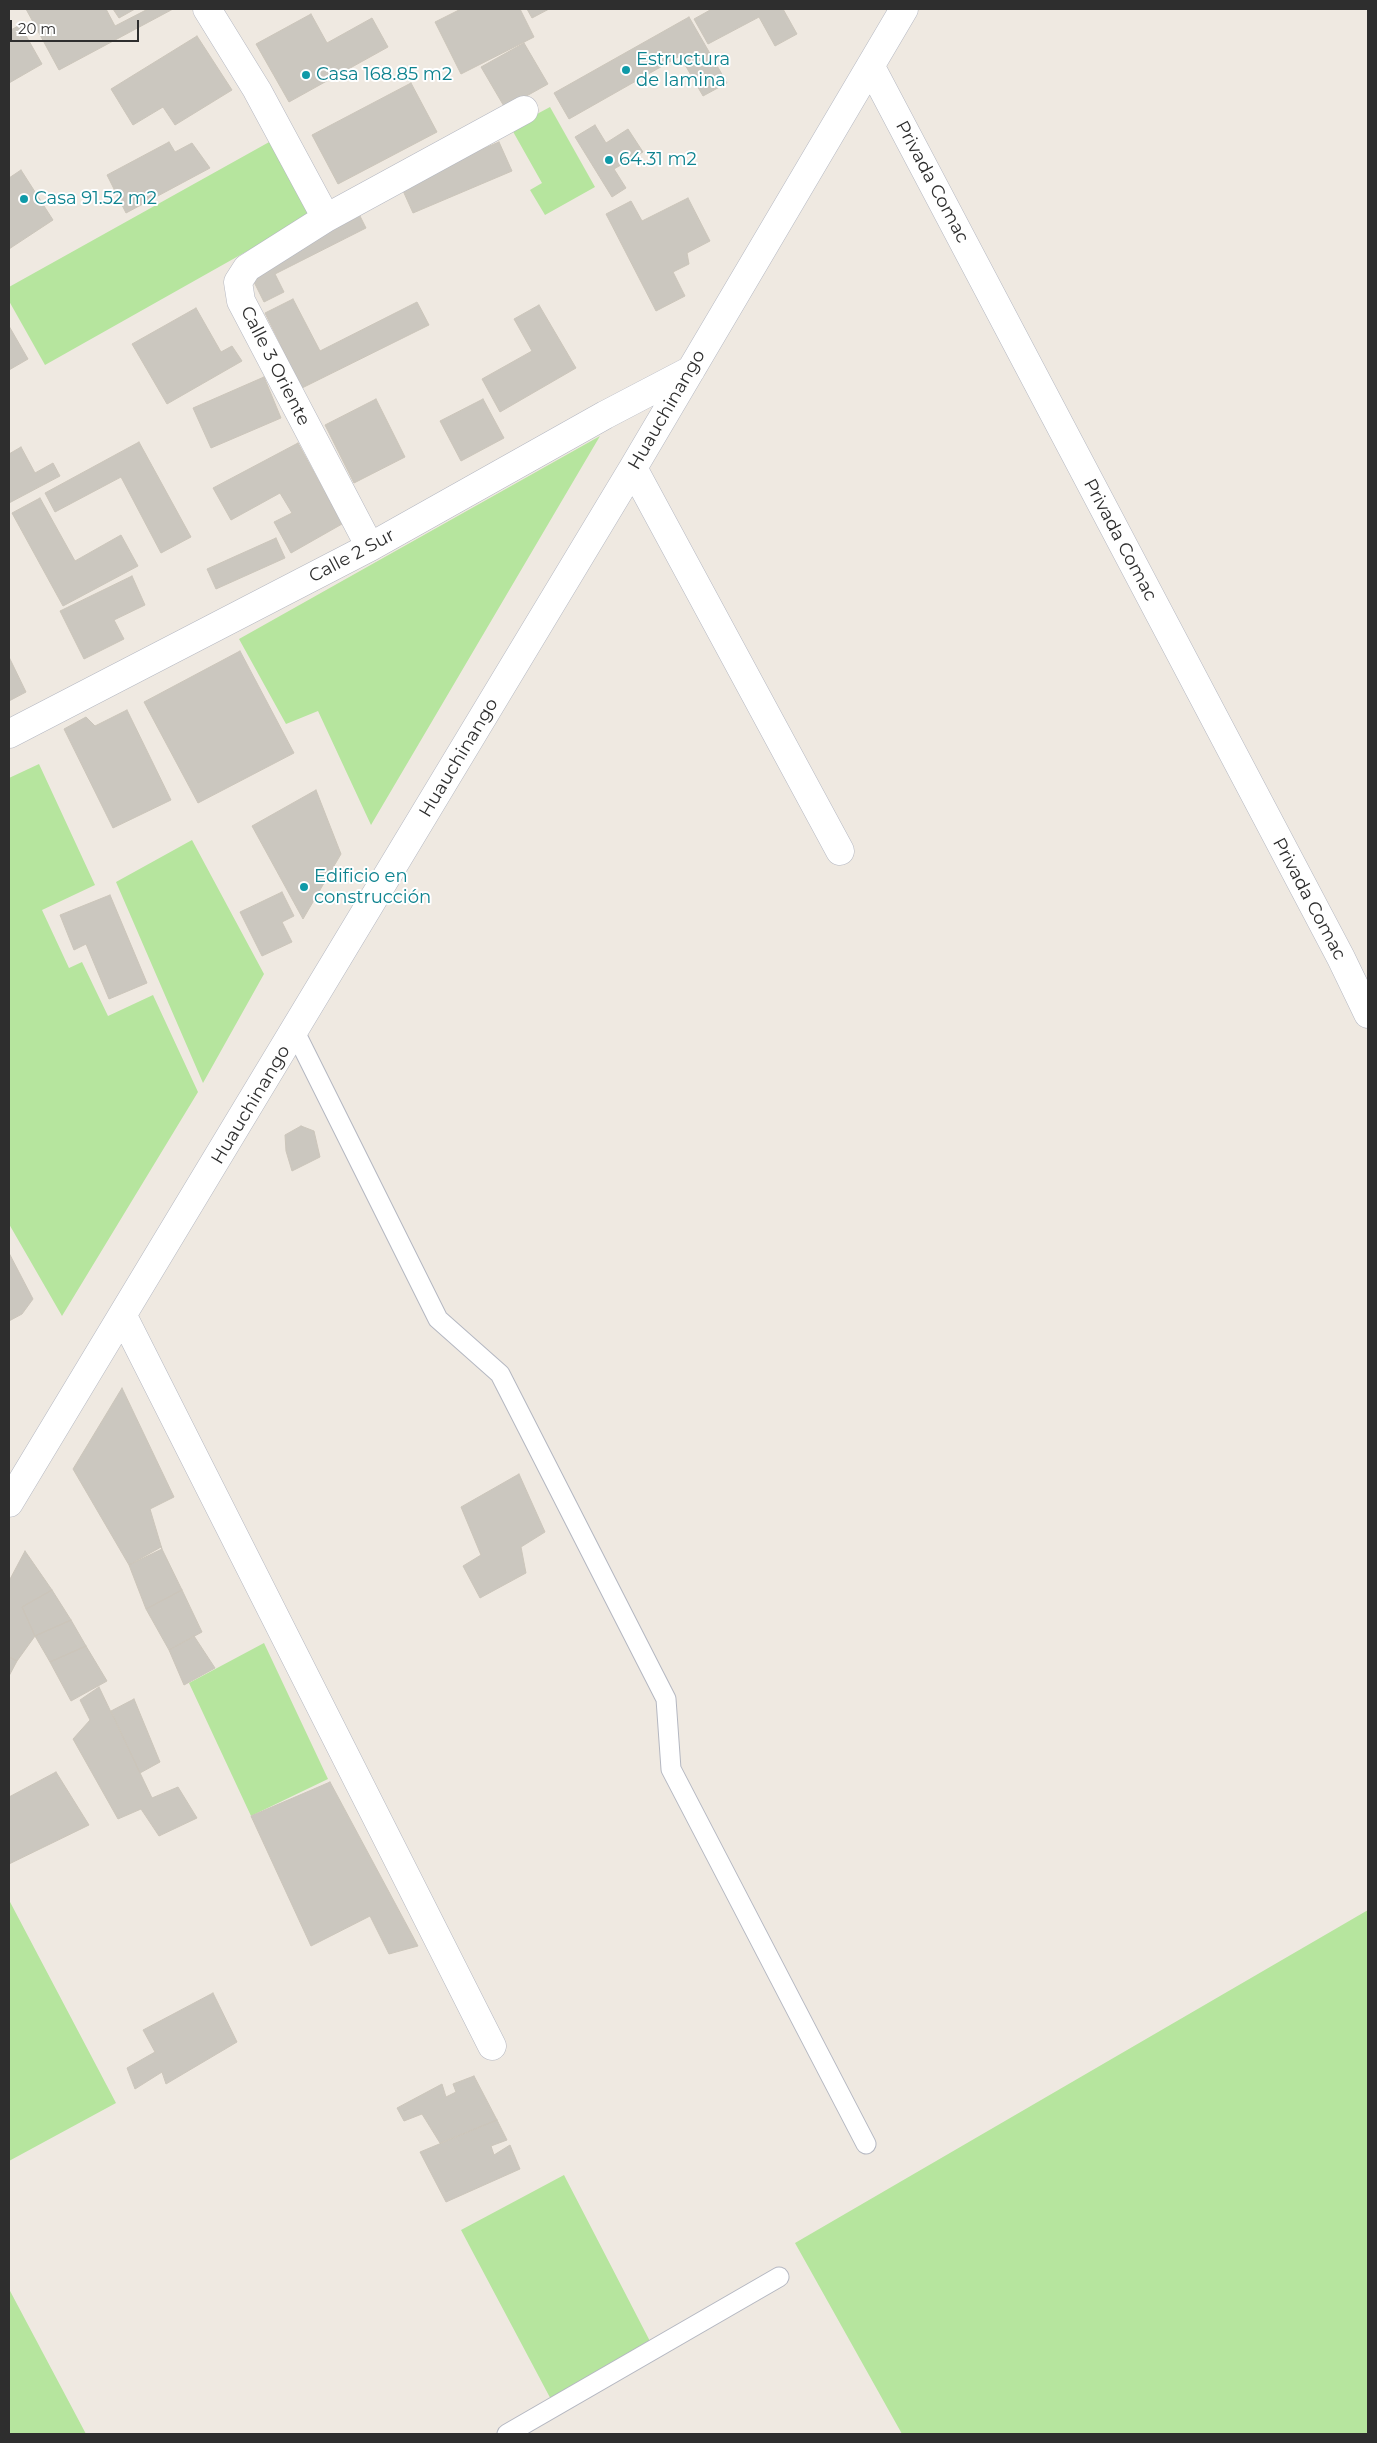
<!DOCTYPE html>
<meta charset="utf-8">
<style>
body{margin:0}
#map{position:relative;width:1377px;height:2443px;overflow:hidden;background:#efe9e1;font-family:Montserrat,sans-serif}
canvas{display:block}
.frame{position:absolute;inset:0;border:10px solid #2e2e2e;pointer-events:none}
.scale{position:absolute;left:10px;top:20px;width:129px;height:22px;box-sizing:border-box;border:2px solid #2e2e2e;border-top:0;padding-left:6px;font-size:15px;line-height:18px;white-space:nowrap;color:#2e2e2e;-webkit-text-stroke:4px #fff;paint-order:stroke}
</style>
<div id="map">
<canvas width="1377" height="2443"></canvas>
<div class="frame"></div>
<div class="scale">20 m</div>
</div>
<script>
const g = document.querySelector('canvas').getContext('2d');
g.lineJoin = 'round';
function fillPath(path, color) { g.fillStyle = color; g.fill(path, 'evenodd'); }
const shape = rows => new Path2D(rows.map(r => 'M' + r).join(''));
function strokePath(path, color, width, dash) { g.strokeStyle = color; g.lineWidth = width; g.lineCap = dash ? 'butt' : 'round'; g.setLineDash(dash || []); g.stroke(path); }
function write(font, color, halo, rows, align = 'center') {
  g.font = font + ' Montserrat,sans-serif'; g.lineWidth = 4; g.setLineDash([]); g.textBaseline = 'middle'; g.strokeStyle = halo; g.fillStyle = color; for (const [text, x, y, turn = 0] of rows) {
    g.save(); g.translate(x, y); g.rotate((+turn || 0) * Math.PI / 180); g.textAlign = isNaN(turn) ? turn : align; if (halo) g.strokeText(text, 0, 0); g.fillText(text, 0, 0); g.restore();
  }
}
fillPath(shape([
 [550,107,595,187,545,215,530,190,542,183,511,128],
 [271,141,313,214,45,365,9,301,9,287],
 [600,436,371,825,318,711,286,724,239,639],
 [39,764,95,885,42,910,69,968,82,962,108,1016,153,995,198,1092,62,1316,9,1224,9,778],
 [192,840,264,974,203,1083,116,882],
 [264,1643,328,1779,251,1816,189,1683],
 [9,1900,116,2103,9,2161],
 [1368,1910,1368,2434,902,2434,795,2243],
 [564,2175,654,2349,555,2407,461,2230],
 [9,2289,86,2434,9,2434]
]), '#b6e59e');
const building = shape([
 [26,9,106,9,115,26,148,9,173,9,59,70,26,9],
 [113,9,135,9,119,18,113,9],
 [461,9,520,9,534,37,461,74,435,22,461,9],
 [527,9,549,9,532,18,527,9],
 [712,9,783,9,797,34,775,46,759,17,708,44,694,19,712,9],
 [311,14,327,43,372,18,388,47,289,102,256,44,311,14],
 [689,17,727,83,703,96,680,56,569,119,554,93,689,17],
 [20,25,42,64,9,83,9,31,20,25],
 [197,36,232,90,175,125,163,107,133,125,111,89,197,36],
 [524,43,548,84,505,108,481,67,524,43],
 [411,83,437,132,338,184,312,135,411,83],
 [595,125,606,143,628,129,643,152,614,169,626,188,612,197,575,137,595,125],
 [169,142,175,152,192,143,210,168,126,213,107,175,169,142],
 [499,142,512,171,413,213,400,184,499,142],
 [21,170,53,220,9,249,9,178,21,170],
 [688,198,710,241,687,253,689,264,673,272,685,296,656,311,606,214,631,201,642,221,688,198],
 [360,216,366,228,275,274,284,292,264,302,254,282,259,267,360,216],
 [293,299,320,351,417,302,429,325,302,388,265,313,293,299],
 [539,305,576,368,500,412,482,379,532,351,514,319,539,305],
 [196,308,221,352,232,346,242,361,167,404,132,344,196,308],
 [9,326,28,359,9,370,9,326],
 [264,377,281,418,211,448,193,408,264,377],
 [376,399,405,457,354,483,325,425,376,399],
 [483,399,504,438,461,461,440,421,483,399],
 [139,442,191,537,161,553,121,477,55,512,45,493,139,442],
 [298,443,342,524,291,553,274,522,292,513,280,493,231,520,213,488,298,443],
 [21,447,35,473,53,463,60,476,9,503,9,454,21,447],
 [40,498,75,561,121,535,138,566,63,606,12,513,40,498],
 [276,538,285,558,216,589,207,569,276,538],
 [132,576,145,605,114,620,124,639,84,659,60,611,132,576],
 [240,651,294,753,198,803,144,702,240,651],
 [9,657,26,692,9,701,9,657],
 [127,710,171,800,113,828,64,729,86,717,95,726,127,710],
 [316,790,341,854,303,919,252,826,316,790],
 [282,892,294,916,282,922,292,942,262,956,240,912,282,892],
 [110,895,147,983,109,999,86,944,74,950,60,915,110,895],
 [301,1126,314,1131,320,1157,292,1171,286,1151,285,1135,301,1126],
 [9,1253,33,1299,22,1314,9,1321,9,1253],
 [122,1388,174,1497,150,1509,162,1549,129,1565,73,1469,122,1388],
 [519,1474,545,1532,521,1547,526,1573,480,1598,463,1566,481,1555,461,1507,519,1474],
 [161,1547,182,1590,146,1609,129,1565,161,1547],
 [25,1551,52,1590,22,1607,35,1636,17,1661,9,1657,9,1581,25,1551],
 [52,1590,71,1620,35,1636,22,1607,52,1590],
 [182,1590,202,1632,169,1650,146,1609,182,1590],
 [71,1620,86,1646,50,1662,35,1636,71,1620],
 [194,1636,215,1668,184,1685,169,1650,194,1636],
 [86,1646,107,1681,71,1701,50,1662,86,1646],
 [9,1657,17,1661,9,1676,9,1657],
 [99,1687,152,1798,178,1787,197,1818,159,1836,141,1809,118,1819,73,1739,90,1720,80,1700,99,1687],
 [134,1699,160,1762,140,1773,111,1711,134,1699],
 [56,1772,89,1825,9,1864,9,1797,56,1772],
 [330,1782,418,1946,389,1954,370,1916,311,1946,251,1816,330,1782],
 [213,1993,237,2042,166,2084,162,2072,135,2089,127,2068,155,2052,143,2030,213,1993],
 [474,2076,497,2120,440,2143,422,2114,404,2121,397,2108,442,2084,446,2097,456,2092,453,2084,474,2076],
 [497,2120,507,2140,491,2146,494,2155,510,2145,520,2169,446,2202,420,2152,497,2120]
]);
fillPath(building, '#cbc7bf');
strokePath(building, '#cbc5ba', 1);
const lane = shape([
 [295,1032,438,1319,500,1374,666,1699,671,1769,866,2144],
 [507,2434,779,2277]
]);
const street = shape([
 [207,9,257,90,326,218],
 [871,67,1341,958,1368,1014],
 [633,468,840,851],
 [370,547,241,301,238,282,247,268,326,218,524,110],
 [9,734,370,547,605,415,691,370],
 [123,1316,492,2046],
 [9,1503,633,468,904,9]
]);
strokePath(lane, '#b4b7c1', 21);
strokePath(street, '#b4b7c1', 29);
strokePath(lane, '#fff', 19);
strokePath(street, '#fff', 28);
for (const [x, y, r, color] of [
 [626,70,5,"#0f9aa8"],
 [306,75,5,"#0f9aa8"],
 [609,160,5,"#0f9aa8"],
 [24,199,5,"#0f9aa8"],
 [304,887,5,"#0f9aa8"]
]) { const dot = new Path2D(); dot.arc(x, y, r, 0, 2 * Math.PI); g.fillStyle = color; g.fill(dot); strokePath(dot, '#fff', 2); }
write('18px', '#0d838f', '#fff', [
 ["Estructura",636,60],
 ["de lamina",636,81],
 ["Casa 168.85 m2",316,75],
 ["64.31 m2",619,160],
 ["Casa 91.52 m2",34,199],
 ["Edificio en",314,877],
 ["construcción",314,898]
], 'left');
write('18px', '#2e2e2e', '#fff', [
 ["Privada Comac",932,182,62],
 ["Calle 3 Oriente",275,366,63],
 ["Huauchinango",667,410,-60],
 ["Privada Comac",1120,540,62],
 ["Calle 2 Sur",352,556,-28],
 ["Huauchinango",459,758,-59],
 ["Privada Comac",1309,899,62],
 ["Huauchinango",251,1105,-59]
]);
</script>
